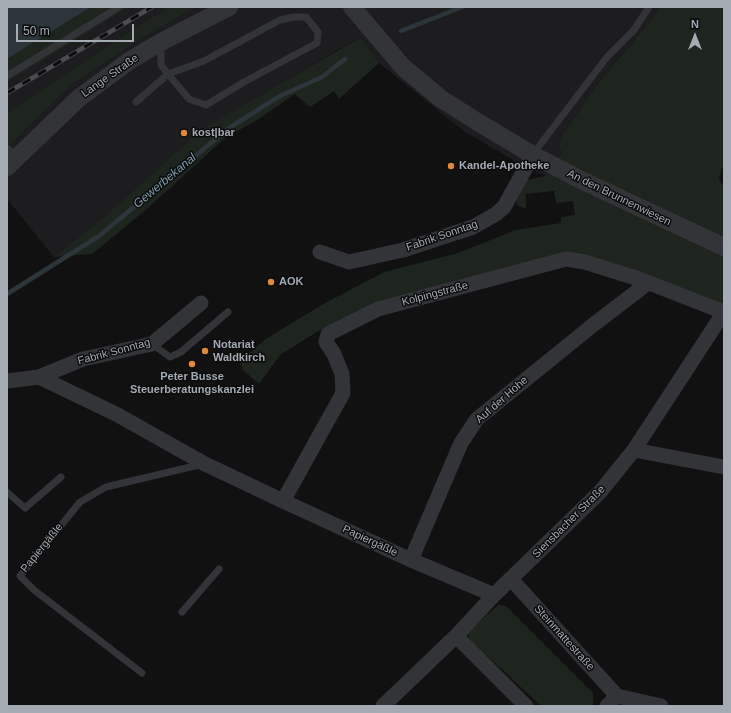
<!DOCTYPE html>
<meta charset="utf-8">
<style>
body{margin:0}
#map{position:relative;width:731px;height:713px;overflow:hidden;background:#111112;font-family:Arial,sans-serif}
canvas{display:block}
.frame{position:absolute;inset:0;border:8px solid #a4abb2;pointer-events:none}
.north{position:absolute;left:675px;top:16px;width:40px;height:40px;-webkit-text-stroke:3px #0c0c0d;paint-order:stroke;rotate:0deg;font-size:11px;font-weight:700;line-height:16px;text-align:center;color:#a4abb2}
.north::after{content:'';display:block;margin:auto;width:14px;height:18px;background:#a4abb2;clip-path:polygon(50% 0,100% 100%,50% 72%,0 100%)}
.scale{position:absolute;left:16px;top:24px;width:118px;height:18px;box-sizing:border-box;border:2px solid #a4abb2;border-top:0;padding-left:5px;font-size:12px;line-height:14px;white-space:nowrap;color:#a4abb2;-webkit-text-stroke:3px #0c0c0d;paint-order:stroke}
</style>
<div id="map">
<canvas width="731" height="713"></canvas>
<div class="frame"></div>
<div class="north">N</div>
<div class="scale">50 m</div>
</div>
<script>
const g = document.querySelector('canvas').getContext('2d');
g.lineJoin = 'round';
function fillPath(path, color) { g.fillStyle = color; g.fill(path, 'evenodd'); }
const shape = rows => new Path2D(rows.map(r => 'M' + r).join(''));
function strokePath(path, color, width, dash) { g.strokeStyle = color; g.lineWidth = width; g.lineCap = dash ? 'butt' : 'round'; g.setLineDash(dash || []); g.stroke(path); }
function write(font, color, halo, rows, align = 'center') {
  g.font = font + ' Arial,sans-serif'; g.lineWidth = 3; g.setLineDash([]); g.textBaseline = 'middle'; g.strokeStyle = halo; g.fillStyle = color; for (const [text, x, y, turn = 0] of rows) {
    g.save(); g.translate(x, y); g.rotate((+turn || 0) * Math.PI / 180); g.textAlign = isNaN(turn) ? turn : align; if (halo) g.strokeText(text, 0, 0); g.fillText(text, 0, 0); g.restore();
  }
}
fillPath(shape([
 [130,7,168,7,7,112,7,83],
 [196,7,659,7,648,24,595,87,561,137,558,145,562,153,546,176,527,168,465,132,379,63,361,37,339,49,284,82,171,157,105,216,54,257,7,199,7,148,71,85,144,37]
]), '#1d1d1f');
fillPath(shape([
 [91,7,130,7,7,83,7,59],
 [168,7,196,7,144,37,71,85,7,148,7,112],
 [659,7,724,7,724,166,722,168,719,179,724,188,724,307,586,256,376,305,320,330,280,355,259,384,242,369,242,361,264,340,325,303,384,272,458,253,516,230,561,223,561,217,575,215,573,201,556,203,554,191,526,194,526,209,517,205,516,199,527,180,546,176,562,153,558,145,561,137,595,87,648,24],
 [361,37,379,63,339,99,334,91,310,107,295,94,259,119,225,138,148,208,92,254,54,257,105,216,201,130],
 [498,605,506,606,593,693,593,706,541,706,471,641,468,636,469,631]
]), '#1e241e');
fillPath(shape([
 [7,7,91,7,7,59]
]), '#2c363a');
strokePath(shape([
 [401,31,462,7],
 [7,294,99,236,229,128,280,96,322,77,345,59]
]), '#2c363a', 4.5);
strokePath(shape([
 [7,76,119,7],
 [136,102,168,74,204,61,280,20,293,17,306,17,318,32,317,43,244,82,206,105,189,99,168,74,161,65,161,44],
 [7,148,18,157],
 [533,154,607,57,634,30,649,7],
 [152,344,170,357,181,352,228,312],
 [7,492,25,508,61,477],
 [182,612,219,569],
 [142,673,34,590,20,576,80,502,106,487,203,464]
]), '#323437', 7);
strokePath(shape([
 [320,252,349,262,403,250,473,227,496,214,504,207,533,155],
 [39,377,83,359,152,344,201,303],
 [7,381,39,377,116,414,205,464,283,501,411,560,494,595],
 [634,450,724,467],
 [283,501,343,393,342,374,334,354,326,342,328,334,378,309,566,259,585,262,639,279,724,312],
 [411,560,461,443,477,419,593,325,648,283],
 [511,579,617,696,607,706],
 [456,636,526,706],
 [617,696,661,706],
 [383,706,456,636,494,595,600,492,634,450,724,312]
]), '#323437', 15);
strokePath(shape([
 [352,7,403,67,440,98,476,121,533,155,581,180,724,247],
 [7,167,79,98,129,61,161,42,229,7]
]), '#323437', 18);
const rail = shape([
 [7,93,152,7]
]);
strokePath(rail, '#494c50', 4.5);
strokePath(rail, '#0c0c0d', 3, [9]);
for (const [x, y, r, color] of [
 [184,133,4,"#e0883b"],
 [451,166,4,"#e0883b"],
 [271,282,4,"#e0883b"],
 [205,351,4,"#e0883b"],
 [192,364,4,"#e0883b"]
]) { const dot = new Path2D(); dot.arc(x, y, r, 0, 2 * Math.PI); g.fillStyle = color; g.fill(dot); strokePath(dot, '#0c0c0d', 1.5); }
write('11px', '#a4abb2', '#0c0c0d', [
 ["Lange Straße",110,76,-35],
 ["An den Brunnenwiesen",619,198,26],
 ["Fabrik Sonntag",442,236,-19],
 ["Kolpingstraße",435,294,-15],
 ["Fabrik Sonntag",114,352,-15],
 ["Auf der Hohe",502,400,-41],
 ["Siensbacher Straße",569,522,-45],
 ["Papiergäßle",370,541,25],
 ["Papiergäßle",42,548,-51],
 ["Steinmattestraße",564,638,48]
]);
write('bold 11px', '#a4abb2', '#0c0c0d', [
 ["kost|bar",192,133],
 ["Kandel-Apotheke",459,166],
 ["AOK",279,282],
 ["Notariat",213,345],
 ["Waldkirch",213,358],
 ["Peter Busse",192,377,"center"],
 ["Steuerberatungskanzlei",192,390,"center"]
], 'left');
write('italic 12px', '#7d9eaa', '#0c0c0d', [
 ["Gewerbekanal",165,181,-40]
]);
</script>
